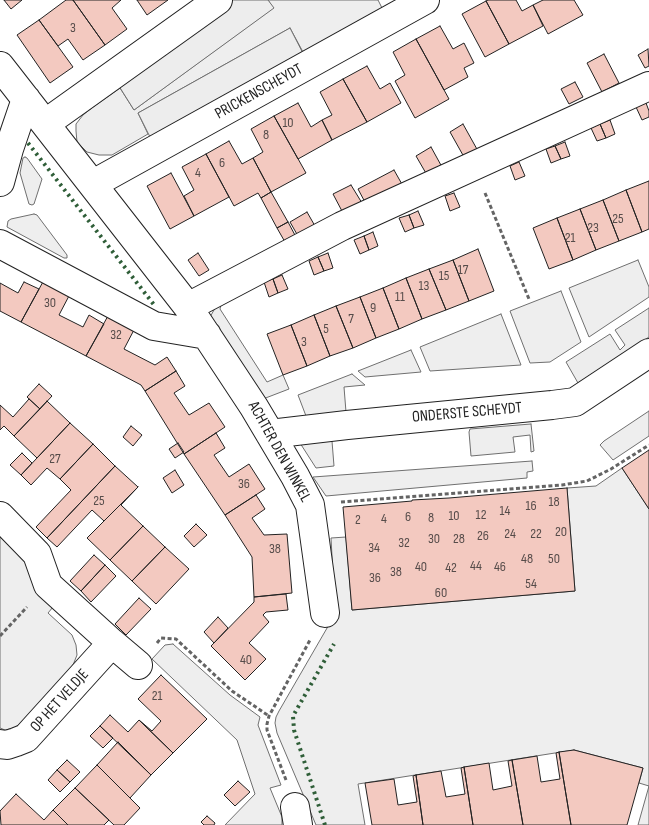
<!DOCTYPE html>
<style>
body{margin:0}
canvas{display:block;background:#fff}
</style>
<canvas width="649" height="825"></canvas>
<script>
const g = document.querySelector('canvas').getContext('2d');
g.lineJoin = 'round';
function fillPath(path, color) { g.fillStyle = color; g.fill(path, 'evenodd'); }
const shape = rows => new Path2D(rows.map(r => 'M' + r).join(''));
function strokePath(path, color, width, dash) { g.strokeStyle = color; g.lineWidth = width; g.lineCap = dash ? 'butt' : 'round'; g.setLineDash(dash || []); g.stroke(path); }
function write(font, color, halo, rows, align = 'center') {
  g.font = font + ' "Sofia Sans Condensed",sans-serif'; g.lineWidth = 4; g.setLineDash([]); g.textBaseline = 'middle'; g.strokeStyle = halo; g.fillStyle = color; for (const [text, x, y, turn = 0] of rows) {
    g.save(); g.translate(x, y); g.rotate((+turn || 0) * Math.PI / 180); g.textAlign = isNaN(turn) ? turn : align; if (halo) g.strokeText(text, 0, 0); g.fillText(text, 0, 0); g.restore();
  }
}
const green = shape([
 [268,0,378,0,382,8,303,52,290,28,138,113,148,134,112,155,99,155,87,152,77,142,76,131,76,124,83,115,93,107,120,88,134,110,273,8,268,0],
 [25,157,27,158,42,179,34,204,32,205,29,204,20,173,23,158,25,157],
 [34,214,37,215,67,255,67,258,64,258,7,227,8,221,11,219,34,214],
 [638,260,649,287,649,297,589,337,569,288,638,260],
 [561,291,581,342,550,362,530,363,510,311,561,291],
 [222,301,220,309,267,382,283,375,289,389,263,399,210,317,218,303,222,301],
 [501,314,521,365,430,371,420,347,501,314],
 [411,350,421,372,365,377,358,371,411,350],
 [352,374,365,385,344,387,346,412,306,416,298,395,352,374],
 [649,411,649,436,613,460,600,445,604,441,649,411],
 [531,424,534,451,531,452,530,435,513,437,515,452,471,456,469,432,470,429,531,424],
 [332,441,334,466,316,468,300,443,332,441],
 [532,461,533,471,527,472,527,478,326,496,313,477,532,461],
 [622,468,649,509,649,825,638,825,649,786,639,783,643,768,574,750,358,784,365,825,316,825,277,733,275,723,276,717,279,711,334,616,335,612,331,538,346,537,352,610,575,591,567,488,596,486,622,468],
 [0,537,15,549,24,559,53,607,48,613,72,635,76,645,77,655,73,665,68,672,23,722,14,728,5,730,0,728,0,537],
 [173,644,230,695,260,717,258,725,281,785,270,788,282,817,282,825,225,825,255,794,237,740,152,659,165,645,173,644]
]);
fillPath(green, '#eee');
strokePath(green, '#6f6f6f', 1);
const parking = shape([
 [218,0,268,0,274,8,134,110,112,75,218,0],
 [290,28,309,65,156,149,138,113,290,28],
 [649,308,649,337,578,383,566,362,610,334,620,350,625,345,615,330,649,308]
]);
fillPath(parking, '#ededed');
strokePath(parking, '#6f6f6f', 1);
const building = shape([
 [4,0,22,0,11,9,4,0],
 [66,0,73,0,105,45,83,60,68,39,58,46,39,20,66,0],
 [73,0,121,0,112,8,127,29,105,45,73,0],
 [137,0,168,0,147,15,137,0],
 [488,0,516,0,522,11,533,5,543,26,509,44,486,1,488,0],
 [543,0,574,0,583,15,548,34,533,5,543,0],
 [486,1,509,44,485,57,462,14,486,1],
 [39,20,73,67,50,83,17,35,39,20],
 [440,26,453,49,464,43,474,63,464,68,468,77,444,90,416,39,440,26],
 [416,39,449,99,415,118,395,81,405,75,393,52,416,39],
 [648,49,649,66,645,68,638,55,648,49],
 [604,54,619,83,602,92,587,63,604,54],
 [367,66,380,89,390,83,401,103,367,122,343,79,367,66],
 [343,79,367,122,332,140,322,120,332,115,320,92,343,79],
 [575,82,583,97,569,104,561,89,575,82],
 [298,103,311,127,322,120,332,140,298,159,274,116,298,103],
 [646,103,649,111,649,117,642,120,636,107,646,103],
 [274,116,306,173,271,192,253,158,263,152,251,129,274,116],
 [610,120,615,134,606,138,600,124,610,120],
 [463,124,478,151,464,157,450,132,463,124],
 [600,124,606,138,597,141,591,128,600,124],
 [229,141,242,164,253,158,271,192,261,198,258,193,234,206,206,154,229,141],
 [565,142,570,156,561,159,555,146,565,142],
 [555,146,561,159,551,163,546,149,555,146],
 [431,147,442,167,427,175,416,156,431,147],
 [206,154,229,197,194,216,184,196,194,190,182,167,206,154],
 [519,162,525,176,515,180,510,166,519,162],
 [394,170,403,186,366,204,358,189,394,170],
 [171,173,194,216,170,229,147,186,171,173],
 [649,181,649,229,642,232,626,190,649,181],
 [351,185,362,203,343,213,333,194,351,185],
 [626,190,642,232,619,241,603,200,626,190],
 [271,192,288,222,277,228,261,198,271,192],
 [454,193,460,207,450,211,445,196,454,193],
 [603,200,619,241,596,250,580,209,603,200],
 [580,209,596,250,573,260,557,218,580,209],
 [418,211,424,225,414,228,409,215,418,211],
 [307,212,315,226,298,236,290,222,307,212],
 [409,215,414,228,405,232,399,218,409,215],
 [557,218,573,260,549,269,533,228,557,218],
 [288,222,296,237,285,242,277,228,288,222],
 [373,232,378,246,369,250,364,236,373,232],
 [364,236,369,250,360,254,354,240,364,236],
 [478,249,494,291,469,301,453,260,478,249],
 [198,253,209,270,199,276,188,260,198,253],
 [328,253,333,268,324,271,318,257,328,253],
 [318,257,324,271,314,275,309,261,318,257],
 [453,260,469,301,446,310,429,269,453,260],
 [429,269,446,310,422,319,406,278,429,269],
 [282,275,288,289,278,293,273,279,282,275],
 [406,278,422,319,399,329,383,288,406,278],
 [273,279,278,293,269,297,264,282,273,279],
 [44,280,70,294,59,315,83,327,89,315,104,324,86,356,21,322,44,280],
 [24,282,39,289,21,322,0,311,0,283,18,293,24,282],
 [383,288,399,329,376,338,360,297,383,288],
 [360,297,376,338,353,348,336,306,360,297],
 [336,306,353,348,330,356,314,315,336,306],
 [109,314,135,328,124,349,155,365,167,357,176,371,145,391,141,385,86,356,109,314],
 [314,315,330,356,307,366,291,325,314,315],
 [291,325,307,366,283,375,267,334,291,325],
 [176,371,185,386,174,393,189,415,209,403,225,427,184,454,145,391,176,371],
 [39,384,52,396,40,409,27,397,39,384],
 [29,399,40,409,14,436,4,426,0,430,0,405,13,417,29,399],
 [47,401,70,423,37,458,14,436,47,401],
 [70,423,93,444,60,479,47,468,31,485,21,475,70,423],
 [131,426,142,435,133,446,123,437,131,426],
 [216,433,225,448,214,455,229,477,249,464,265,489,225,515,184,454,216,433],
 [178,443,184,452,175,458,169,449,178,443],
 [93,444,115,466,47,538,36,527,71,490,60,479,93,444],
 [649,450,649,509,622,468,649,450],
 [22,453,32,463,21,475,10,465,22,453],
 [115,466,138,487,104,521,92,510,57,547,47,538,115,466],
 [175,470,184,485,172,493,163,478,175,470],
 [138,487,121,505,143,526,110,560,87,538,138,487],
 [567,488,575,591,352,610,343,507,412,501,412,500,449,498,567,488],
 [256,495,265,509,252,518,264,535,287,534,292,593,254,597,252,557,225,515,256,495],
 [196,524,207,535,194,547,184,536,196,524],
 [143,526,165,547,132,581,110,560,143,526],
 [165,547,189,569,156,604,132,581,165,547],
 [94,555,105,565,81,591,70,581,94,555],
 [105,565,116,576,91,602,81,591,105,565],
 [286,594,288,610,266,612,263,615,269,622,249,643,266,659,245,680,211,646,254,602,254,597,286,594],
 [139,598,151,609,126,635,115,624,139,598],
 [218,617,228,628,214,643,204,632,218,617],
 [161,675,207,719,173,753,139,720,152,731,161,721,138,699,161,675],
 [110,715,128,732,139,720,173,753,151,775,100,726,110,715],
 [100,726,113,738,103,748,90,736,100,726],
 [118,742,151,775,130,798,97,765,118,742],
 [574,750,643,768,627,825,571,825,559,752,574,750],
 [559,752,571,825,523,825,512,760,537,756,541,782,560,779,556,753,559,752],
 [67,760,80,772,70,782,57,770,67,760],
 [512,760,523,825,473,825,464,767,489,763,493,790,512,786,508,761,512,760],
 [97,765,140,808,124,825,114,825,75,788,97,765],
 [464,767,473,825,423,825,416,775,441,771,446,797,465,794,461,768,464,767],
 [57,770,70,782,60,792,48,780,57,770],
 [416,775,423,825,372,825,365,783,394,779,398,805,417,802,413,776,416,775],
 [238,781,250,792,235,806,224,795,238,781],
 [75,788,109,820,104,825,68,825,53,810,75,788],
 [16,794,44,820,53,810,68,825,1,825,0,811,16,794],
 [207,816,215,823,214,825,204,825,201,822,207,816]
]);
fillPath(building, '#f3c9c0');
strokePath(building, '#222', 1);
const minor = shape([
 [0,66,188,307,254,407,295,476,310,505,325,613],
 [46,123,218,0],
 [0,182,9,149,26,99],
 [93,184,425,0],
 [0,244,154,326,207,335],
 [188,307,342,226,649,86],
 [270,434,347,425,552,405,575,402,649,353],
 [0,516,37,554,48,585,112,643,26,738,16,742,7,745,0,744],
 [112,643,138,665],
 [295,807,298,825]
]);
strokePath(minor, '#222', 30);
strokePath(shape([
 [485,193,529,299],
 [341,502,562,485,587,481,611,469,649,445],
 [0,636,27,607],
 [157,643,161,638,176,639,232,691,269,716],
 [286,780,270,738,267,730,267,724,269,716,310,640]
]), '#646464', 3, [4, 2.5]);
strokePath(minor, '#fff', 28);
strokePath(shape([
 [28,143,155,306],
 [325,825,294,730,293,716,334,644]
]), '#2f5e38', 4, [2.5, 4]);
write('14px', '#564c4a', null, [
 ["3",73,28],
 ["10",288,123],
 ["8",266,135],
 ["6",222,163],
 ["4",198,173],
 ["25",618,219],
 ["23",593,228],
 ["21",570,238],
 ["17",463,270],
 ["15",444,276],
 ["13",424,286],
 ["11",400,297],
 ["30",50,303],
 ["9",373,308],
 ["7",351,319],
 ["5",326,329],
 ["32",116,335],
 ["3",304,342],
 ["27",55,459],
 ["36",244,484],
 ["25",99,501],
 ["18",554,502],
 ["16",531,506],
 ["14",505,511],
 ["12",481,515],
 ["10",454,516],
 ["6",408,517],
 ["8",431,518],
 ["4",384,519],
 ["2",358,520],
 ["20",561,532],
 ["24",510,534],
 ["22",536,534],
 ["26",483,536],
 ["30",434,539],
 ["28",459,539],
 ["32",404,543],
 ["34",374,548],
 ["38",275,549],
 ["48",527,559],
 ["50",554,559],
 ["44",476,566],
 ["40",421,567],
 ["46",500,567],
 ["42",451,568],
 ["38",396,572],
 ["36",375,578],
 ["54",531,584],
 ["60",441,593],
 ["40",246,660],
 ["21",157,696]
]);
write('16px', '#222', '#fff', [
 ["PRICKENSCHEYDT",259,92,-29],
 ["ONDERSTE SCHEYDT",467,413,-5],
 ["ACHTER DEN WINKEL",279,452,61],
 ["OP HET VELDJE",60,701,-48]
]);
</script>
